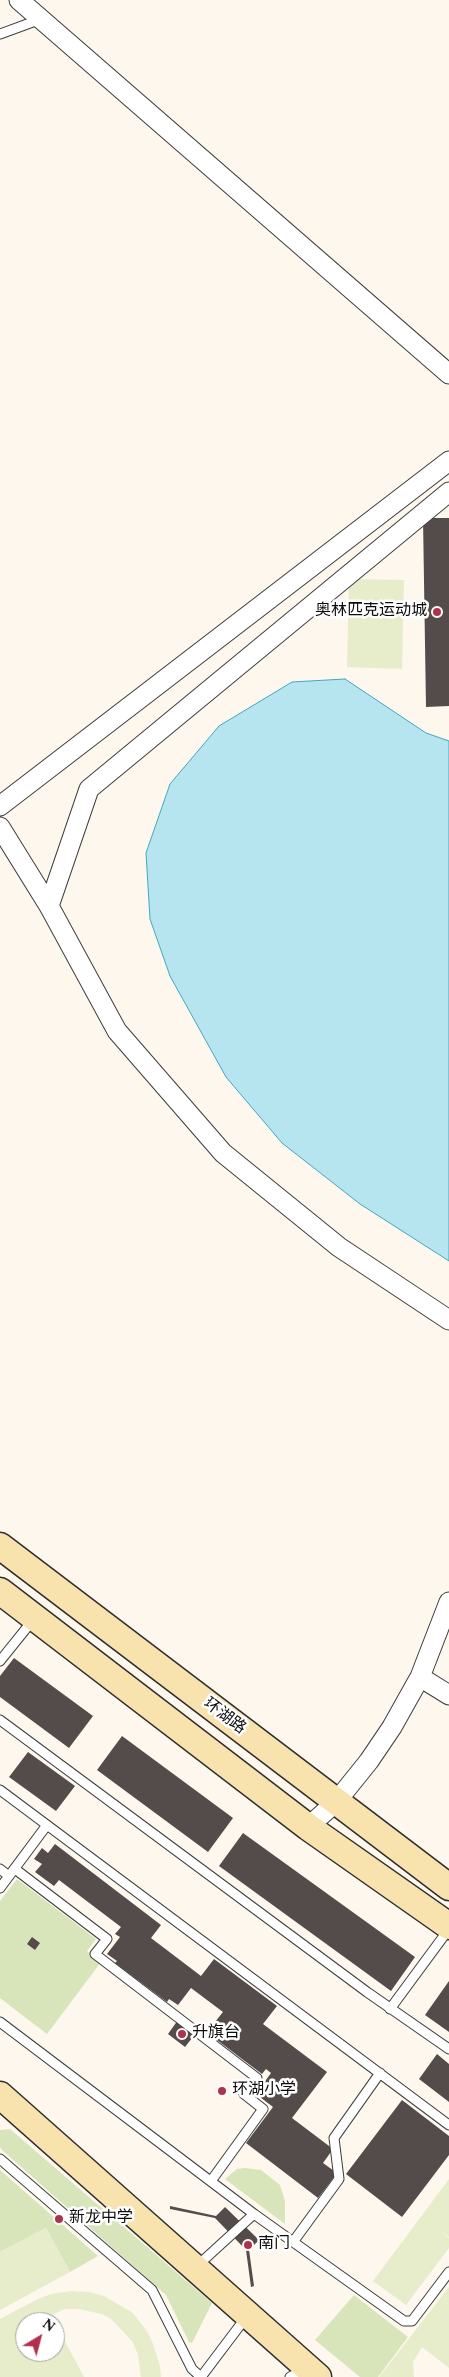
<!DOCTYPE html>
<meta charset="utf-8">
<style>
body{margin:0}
#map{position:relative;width:449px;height:2377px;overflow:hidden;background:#fdf7ed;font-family:Spectral,serif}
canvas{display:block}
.north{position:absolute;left:15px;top:2312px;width:50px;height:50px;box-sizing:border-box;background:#fff;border:1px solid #9e9e9e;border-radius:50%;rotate:37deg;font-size:14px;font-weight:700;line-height:20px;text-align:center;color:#0c0c0c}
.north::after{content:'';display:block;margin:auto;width:18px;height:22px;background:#b0314e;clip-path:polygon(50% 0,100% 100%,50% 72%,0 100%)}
</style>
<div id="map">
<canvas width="449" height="2377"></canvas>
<div class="north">N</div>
</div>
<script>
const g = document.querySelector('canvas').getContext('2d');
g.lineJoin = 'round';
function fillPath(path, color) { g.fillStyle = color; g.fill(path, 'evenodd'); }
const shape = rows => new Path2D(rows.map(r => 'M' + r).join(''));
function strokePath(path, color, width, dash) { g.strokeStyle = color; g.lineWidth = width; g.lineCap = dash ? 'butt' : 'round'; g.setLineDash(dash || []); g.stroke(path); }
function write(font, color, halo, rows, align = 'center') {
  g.font = font + ' Spectral,"Noto Sans SC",serif'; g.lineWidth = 5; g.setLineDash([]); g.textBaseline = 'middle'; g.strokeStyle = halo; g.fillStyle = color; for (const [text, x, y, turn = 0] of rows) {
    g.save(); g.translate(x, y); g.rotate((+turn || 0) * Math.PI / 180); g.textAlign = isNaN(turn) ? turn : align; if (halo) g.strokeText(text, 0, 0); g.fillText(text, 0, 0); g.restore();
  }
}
fillPath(shape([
 [17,1879,96,1939,87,1951,101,1962,47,2034,0,1998,0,1901],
 [10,2129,212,2303,192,2343,189,2342,166,2295,2,2150,0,2147,0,2130],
 [245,2168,261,2170,280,2185,285,2201,285,2224,225,2179,237,2169],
 [0,2170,98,2256,70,2272,46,2228,0,2252],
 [354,2295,408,2337,378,2377,360,2377,315,2340]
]), '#d8e5ba');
fillPath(shape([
 [349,579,404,580,402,669,347,667],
 [449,2179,449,2237,436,2228,449,2238,449,2248,406,2305,373,2281],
 [46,2228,70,2272,0,2310,0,2252],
 [449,2287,449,2368,422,2347,413,2362,414,2377,379,2377],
 [72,2291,89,2292,104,2296,133,2313,148,2333,153,2344,160,2366,161,2377,141,2377,138,2355,133,2342,111,2319,102,2314,78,2309,65,2309,51,2315,55,2322,25,2322,25,2352,55,2352,55,2323,84,2377,0,2377,0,2319,36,2300,51,2294]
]), '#e7edcb');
const water = shape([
 [345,679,426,733,449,741,449,1261,360,1204,282,1143,226,1077,170,976,150,919,146,853,170,784,219,726,292,682,345,679]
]);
fillPath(water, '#b6e5f0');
strokePath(water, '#43a6c1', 1);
fillPath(shape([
 [423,518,449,518,449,706,426,707],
 [14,1658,93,1716,69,1748,0,1697,0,1676],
 [122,1736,233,1818,208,1852,97,1770],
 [28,1752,75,1786,56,1811,9,1777],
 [243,1833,415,1957,391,1991,219,1866],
 [55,1844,161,1925,151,1938,201,1976,214,1959,277,2006,263,2024,327,2072,292,2118,333,2149,323,2163,337,2173,318,2198,246,2143,273,2107,256,2094,271,2073,266,2069,262,2074,217,2040,221,2035,211,2027,223,2012,191,1988,178,2005,169,1999,167,2002,115,1963,117,1961,107,1954,120,1937,115,1934,121,1927,59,1880,54,1886,35,1872,42,1864,34,1859,42,1848,48,1853],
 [32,1937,40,1943,35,1950,27,1944],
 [449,1981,449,2032,425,2015],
 [178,2020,196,2033,185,2047,168,2034],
 [437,2054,449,2064,449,2102,419,2079],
 [402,2100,449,2136,449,2155,402,2217,346,2174],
 [170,2206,216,2216,225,2207,259,2240,249,2250,254,2286,251,2287,246,2250,215,2218,170,2209]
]), '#544c4a');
const lane = shape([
 [0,34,41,19],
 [0,1661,33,1620],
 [0,1720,367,1992,449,2049],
 [0,1790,449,2125],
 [0,1869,9,1876],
 [15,1869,107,1939,95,1954,257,2078,244,2094,263,2109,211,2181],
 [0,1888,47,1825],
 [390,2009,449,1929],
 [0,2022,254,2214,404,2321,412,2321,449,2272],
 [0,2159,152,2290,192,2369,201,2377,247,2316],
 [293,2242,339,2179,334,2138,380,2073],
 [197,2266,254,2214],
 [290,2377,305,2369]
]);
const street = shape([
 [19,0,449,374],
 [0,806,449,461],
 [0,827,49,906,117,1031,223,1153,339,1247,449,1320],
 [49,906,89,789,449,492],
 [420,1677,449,1695],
 [308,1827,336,1802,369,1761,392,1727,420,1677,449,1602]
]);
const secondary = shape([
 [0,1546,449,1887],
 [0,1591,308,1827,449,1926],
 [0,2095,318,2377]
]);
strokePath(lane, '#3f3f3f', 11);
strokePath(street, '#3f3f3f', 21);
strokePath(secondary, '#2e2e2e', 29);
strokePath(lane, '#fff', 9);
strokePath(street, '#fff', 19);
strokePath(secondary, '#f8e2ae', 26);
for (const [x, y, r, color] of [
 [437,612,5,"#b0314e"],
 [182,2034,5,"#b0314e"],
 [222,2091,5,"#b0314e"],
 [59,2219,5,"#b0314e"],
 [248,2245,5,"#b0314e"]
]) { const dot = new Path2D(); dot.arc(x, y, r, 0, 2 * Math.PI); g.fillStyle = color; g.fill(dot); strokePath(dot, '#fff', 2); }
write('16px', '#0c0c0c', '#fff', [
 ["奥林匹克运动城",427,612,"right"],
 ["升旗台",192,2034],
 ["环湖小学",232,2091],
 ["新龙中学",69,2219],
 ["南门",258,2245]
], 'left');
write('16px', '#0c0c0c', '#fff', [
 ["环湖路",224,1717,37]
]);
</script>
